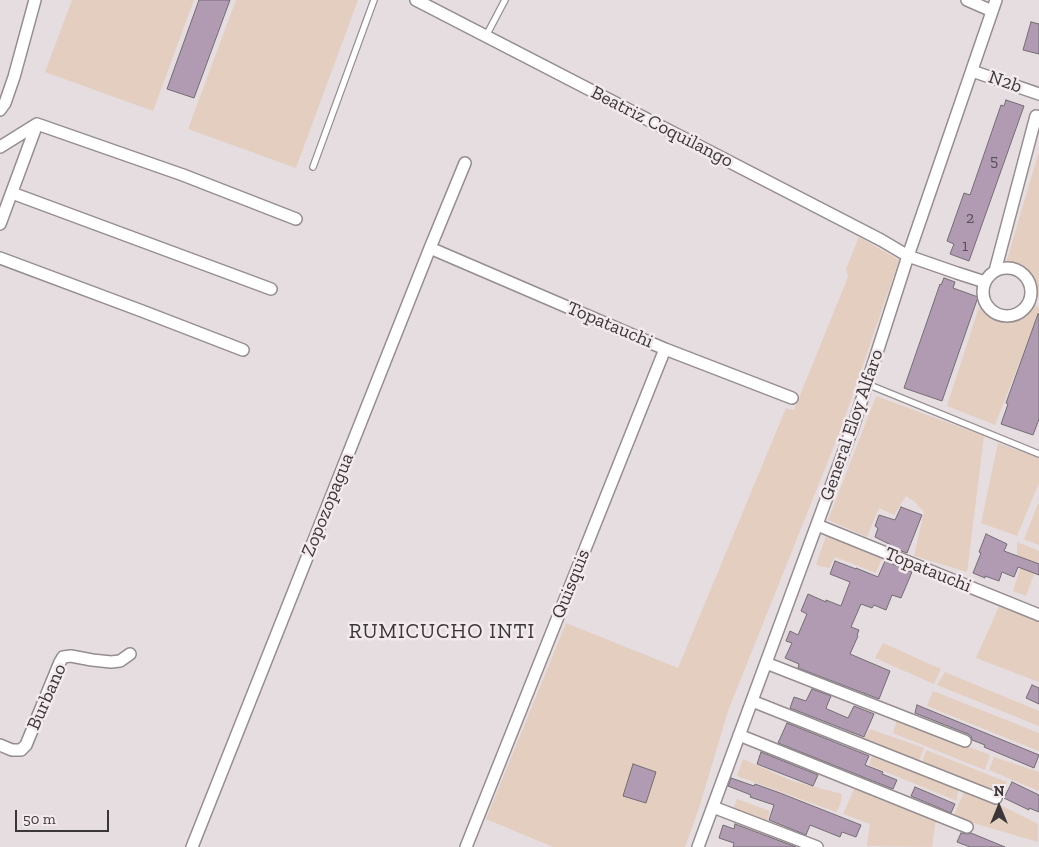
<!DOCTYPE html>
<style>
body{margin:0}
#map{position:relative;width:1039px;height:847px;overflow:hidden;background:#e6dde0;font-family:"Zilla Slab",serif}
canvas{display:block}
.north{position:absolute;left:974px;top:782px;width:50px;height:50px;-webkit-text-stroke:4px #f3eaed;paint-order:stroke;rotate:0deg;font-size:14px;font-weight:700;line-height:20px;text-align:center;color:#3b3739}
.north::after{content:'';display:block;margin:auto;width:18px;height:22px;background:#3b3739;clip-path:polygon(50% 0,100% 100%,50% 72%,0 100%)}
.scale{position:absolute;left:15px;top:810px;width:94px;height:22px;box-sizing:border-box;border:2px solid #3b3739;border-top:0;padding-left:6px;font-size:15px;line-height:18px;white-space:nowrap;color:#3b3739;-webkit-text-stroke:4px #f3eaed;paint-order:stroke}
</style>
<div id="map">
<canvas width="1039" height="847"></canvas>
<div class="north">N</div>
<div class="scale">50 m</div>
</div>
<script>
const g = document.querySelector('canvas').getContext('2d');
g.lineJoin = 'round';
function fillPath(path, color) { g.fillStyle = color; g.fill(path, 'evenodd'); }
const shape = rows => new Path2D(rows.map(r => 'M' + r).join(''));
function strokePath(path, color, width, dash) { g.strokeStyle = color; g.lineWidth = width; g.lineCap = dash ? 'butt' : 'round'; g.setLineDash(dash || []); g.stroke(path); }
function write(font, color, halo, rows, align = 'center') {
  g.font = font + ' "Zilla Slab",serif'; g.lineWidth = 5; g.setLineDash([]); g.textBaseline = 'middle'; g.strokeStyle = halo; g.fillStyle = color; for (const [text, x, y, turn = 0] of rows) {
    g.save(); g.translate(x, y); g.rotate((+turn || 0) * Math.PI / 180); g.textAlign = isNaN(turn) ? turn : align; if (halo) g.strokeText(text, 0, 0); g.fillText(text, 0, 0); g.restore();
  }
}
fillPath(shape([
 [72,0,194,0,153,111,45,72],
 [236,0,358,0,296,168,188,129],
 [1039,151,1039,297,1034,295,1035,286,1028,272,1016,265,1006,263],
 [859,237,899,260,842,426,728,711,699,808,685,847,553,847,486,819,566,623,678,668,786,408,794,410,848,277,846,269],
 [980,304,987,314,996,319,1006,321,1014,320,1021,317,1028,311,1032,304,1039,307,1039,312,995,425,947,406],
 [876,396,984,436,967,572,914,556,924,512,915,502,906,496,894,515,879,508,867,537,828,520],
 [998,443,1039,458,1039,483,1017,536,981,523],
 [1038,504,1039,504,1039,545,1024,539],
 [827,533,883,556,876,573,835,557,829,568,816,565],
 [1017,542,1039,551,1039,560,1026,596,1013,591,1023,560,1017,555],
 [1000,604,1039,621,1039,682,976,658],
 [883,643,941,669,934,684,875,658],
 [945,672,1039,711,1039,726,937,685],
 [933,691,1039,733,1039,751,927,706],
 [897,719,990,755,985,770,893,733],
 [870,729,924,748,919,761,863,740],
 [926,750,1007,782,1002,795,922,763],
 [873,753,958,786,957,801,869,765],
 [994,757,1039,772,1039,791,989,770],
 [743,759,792,781,842,794,840,805,836,812,737,776],
 [855,787,936,819,932,847,867,846,870,824,843,814],
 [965,790,1004,807,1038,824,1038,842,953,817],
 [737,799,770,811,766,824,733,810]
]), '#e3cec0');
const building = shape([
 [199,0,230,0,194,98,167,89,199,0],
 [1031,22,1039,24,1039,54,1023,50,1031,22],
 [1006,100,1024,106,969,261,950,254,954,244,947,241,964,193,970,195,1001,105,1004,106,1006,100],
 [944,278,955,282,953,288,978,297,942,401,904,388,940,284,941,285,944,278],
 [1038,314,1039,314,1039,419,1033,435,1001,424,1008,404,1006,403,1038,314],
 [901,507,922,515,907,553,890,547,891,545,875,537,878,528,875,526,879,515,895,520,901,507],
 [986,534,1007,544,1004,551,1039,564,1039,575,1018,567,1014,577,1002,572,999,581,985,576,985,578,973,573,981,553,979,552,986,534],
 [835,561,856,569,856,568,878,577,885,561,912,572,901,598,892,595,886,610,874,605,872,608,861,604,851,627,859,630,857,635,858,636,850,654,890,671,879,699,798,668,799,664,785,658,792,643,786,641,790,631,798,635,807,614,801,611,808,594,826,602,826,600,841,606,850,582,830,574,835,561],
 [1032,685,1039,688,1039,704,1026,698,1032,685],
 [812,689,831,696,826,708,827,709,848,718,854,706,874,714,864,737,790,708,794,697,806,701,812,689],
 [917,705,1039,755,1034,768,984,747,985,745,972,740,971,736,968,734,915,713,917,705],
 [787,723,869,756,865,765,883,772,882,774,897,780,893,789,778,743,787,723],
 [761,752,818,775,813,786,757,764,761,752],
 [633,764,656,772,646,803,623,796,633,764],
 [731,778,754,786,755,784,780,793,861,825,856,837,842,832,840,837,810,825,806,835,769,820,774,805,750,797,751,795,728,786,731,778],
 [1012,782,1039,795,1039,812,1029,808,1029,810,1004,798,1012,782],
 [915,787,955,804,951,813,911,796,915,787],
 [735,824,796,847,733,847,734,843,719,838,723,825,734,829,735,824],
 [961,833,968,834,971,833,1005,847,970,847,957,842,961,833]
]);
fillPath(building, '#b19bb3');
strokePath(building, '#726d72', 1);
const lane = shape([
 [486,36,505,0],
 [313,167,374,0],
 [867,384,1039,454]
]);
const street = shape([
 [416,0,881,240,908,256,957,273,985,282],
 [967,0,992,11],
 [972,71,1039,94],
 [0,110,5,103,14,77,35,0],
 [0,147,37,124,183,175,296,219],
 [12,193,271,289],
 [0,224,37,124],
 [430,248,665,349,792,398],
 [0,258,142,311,243,350],
 '983 292a24 24 0 1 1 48 0a24 24 0 1 1-48 0Z',
 [995,271,1036,116],
 [817,525,1039,615],
 [766,663,965,741],
 [752,701,996,798],
 [739,735,967,827],
 [0,745,12,750,21,750,26,745,60,662,63,657,71,656,92,660,111,662,120,661,130,654],
 [713,807,817,847],
 [192,847,430,248,465,163],
 [466,847,665,349],
 [698,847,854,424,908,256,996,0]
]);
strokePath(lane, '#958d90', 8);
strokePath(street, '#958d90', 14);
strokePath(lane, '#fff', 5.5);
strokePath(street, '#fff', 11);
write('16px', '#585058', null, [
 ["5",994,161],
 ["2",970,218],
 ["1",965,246]
]);
write('19px', '#3b3739', '#f3eaed', [
 ["N2b",1005,82,19],
 ["Beatriz Coquilango",662,127,27],
 ["Topatauchi",610,325,23],
 ["General Eloy Alfaro",852,425,-71],
 ["Zopozopagua",328,505,-68],
 ["Topatauchi",928,570,22],
 ["Quisquis",571,584,-68],
 ["Burbano",47,697,-66]
]);
g.letterSpacing = '1px';
write('21px', '#3b3739', '#f3eaed', [
 ["RUMICUCHO INTI",442,632]
]);
g.letterSpacing = '0px';
</script>
